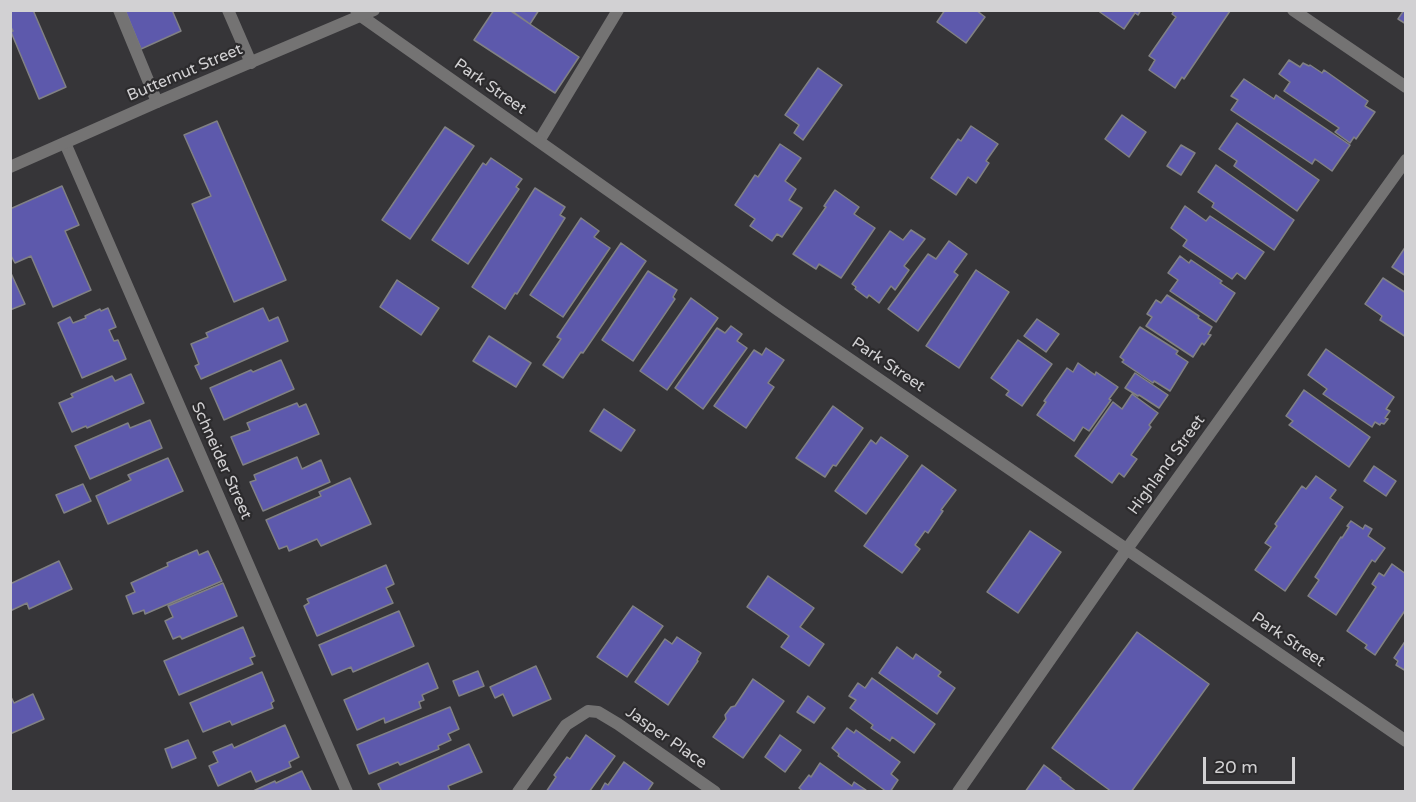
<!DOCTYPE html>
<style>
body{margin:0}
#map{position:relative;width:1416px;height:802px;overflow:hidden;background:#363538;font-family:"Varela Round",sans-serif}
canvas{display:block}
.frame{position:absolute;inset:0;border:12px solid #d2d1d3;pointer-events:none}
.scale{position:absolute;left:1203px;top:757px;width:92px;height:27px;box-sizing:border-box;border:3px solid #d2d1d3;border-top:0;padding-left:8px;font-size:18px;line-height:21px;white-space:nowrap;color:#d2d1d3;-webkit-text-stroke:4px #2c2b2d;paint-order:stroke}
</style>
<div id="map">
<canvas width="1416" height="802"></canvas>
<div class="frame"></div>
<div class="scale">20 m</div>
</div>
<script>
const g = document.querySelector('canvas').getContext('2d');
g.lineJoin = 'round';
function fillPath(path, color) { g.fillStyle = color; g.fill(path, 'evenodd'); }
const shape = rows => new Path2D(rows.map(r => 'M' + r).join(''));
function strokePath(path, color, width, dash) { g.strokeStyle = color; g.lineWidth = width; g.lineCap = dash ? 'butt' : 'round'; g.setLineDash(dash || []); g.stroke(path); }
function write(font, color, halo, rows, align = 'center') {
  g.font = font + ' "Varela Round",sans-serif'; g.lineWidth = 4.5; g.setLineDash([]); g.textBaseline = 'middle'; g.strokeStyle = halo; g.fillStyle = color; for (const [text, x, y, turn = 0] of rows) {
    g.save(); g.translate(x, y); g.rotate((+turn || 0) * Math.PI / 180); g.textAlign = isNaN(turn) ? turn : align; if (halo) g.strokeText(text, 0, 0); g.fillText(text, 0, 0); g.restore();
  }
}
const building = shape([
 [10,10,33,10,66,87,39,99,11,32,13,31,10,25,10,10],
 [125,10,172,10,181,31,141,49,125,10],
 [494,10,509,10,579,57,555,93,474,40,494,10],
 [511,10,539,10,530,24,511,10],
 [945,10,976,10,985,17,966,43,937,22,945,10],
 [1097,10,1141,10,1138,15,1135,13,1124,29,1097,10],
 [1174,10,1230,11,1184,79,1182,77,1175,88,1149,70,1155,60,1149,56,1176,17,1172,14,1174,10],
 [1404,10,1406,10,1406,24,1398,19,1404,10],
 [1289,60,1300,67,1303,63,1309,66,1310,65,1322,73,1324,70,1368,101,1365,106,1375,112,1356,139,1354,137,1350,143,1335,132,1339,128,1284,91,1290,82,1279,74,1289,60],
 [818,68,842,85,803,140,794,133,799,125,785,115,818,68],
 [1244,79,1274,99,1276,95,1350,145,1332,171,1315,159,1312,164,1231,110,1238,100,1231,96,1244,79],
 [1122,115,1146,132,1129,157,1105,139,1122,115],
 [217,121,286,280,234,302,192,204,211,196,184,135,217,121],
 [1237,123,1319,180,1297,211,1234,166,1237,161,1219,149,1237,123],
 [971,126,998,144,986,161,989,163,976,183,968,177,956,195,931,178,958,139,961,141,971,126],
 [445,127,474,146,410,239,382,220,445,127],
 [780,144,801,158,785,181,796,189,789,200,802,208,782,237,777,234,772,241,750,226,755,219,735,205,755,175,758,177,780,144],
 [1181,145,1195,153,1181,175,1167,166,1181,145],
 [491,158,522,179,516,187,519,189,468,264,432,240,483,163,486,165,491,158],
 [1216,165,1294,220,1274,250,1212,207,1214,203,1198,192,1216,165],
 [62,186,79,225,65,231,91,290,53,307,31,256,15,263,10,254,10,209,62,186],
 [535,188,565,207,560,215,565,218,517,294,515,293,505,309,472,287,535,188],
 [835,190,859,207,854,214,875,228,841,278,819,264,816,269,793,254,826,207,824,206,835,190],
 [1185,206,1206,221,1210,216,1264,252,1245,279,1237,273,1232,279,1183,246,1187,240,1171,228,1185,206],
 [581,218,599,231,594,237,610,248,563,317,530,295,581,218],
 [911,230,925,239,904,266,909,270,895,290,891,286,879,303,869,295,867,298,855,289,856,287,852,284,890,231,903,240,911,230],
 [949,241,967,254,954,272,958,275,918,331,888,309,928,254,936,259,949,241],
 [621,243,646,261,583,353,581,352,563,378,543,365,561,339,557,337,621,243],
 [1406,246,1406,276,1392,267,1406,246],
 [1180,256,1189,263,1191,260,1222,281,1220,283,1235,293,1216,322,1170,291,1178,280,1168,273,1180,256],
 [976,270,1009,292,959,368,926,346,976,270],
 [10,271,25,304,10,310,10,271],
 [648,271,677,290,673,297,675,299,633,361,602,340,648,271],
 [1383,278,1406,293,1406,337,1380,320,1382,316,1365,304,1383,278],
 [397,280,439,308,421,335,380,307,397,280],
 [1167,295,1199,316,1198,318,1212,327,1208,334,1211,335,1204,345,1202,343,1193,357,1146,326,1152,317,1147,314,1156,300,1161,303,1167,295],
 [691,298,718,318,667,390,640,371,691,298],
 [108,308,116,327,109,330,114,341,118,340,126,359,82,378,58,323,70,317,73,323,86,318,85,316,100,309,101,311,108,308],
 [263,308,269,321,278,317,288,341,201,379,195,366,199,364,191,344,208,337,206,333,263,308],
 [1037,319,1059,334,1046,352,1024,336,1037,319],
 [731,326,742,334,737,341,747,348,703,409,675,388,717,328,725,333,731,326],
 [1140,327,1178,351,1176,354,1188,362,1170,391,1154,381,1153,383,1122,362,1124,360,1120,357,1140,327],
 [489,336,531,363,516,387,473,361,489,336],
 [1018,340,1052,364,1022,406,1006,395,1009,391,991,378,1018,340],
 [766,348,784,360,768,383,774,387,746,428,714,406,754,350,762,355,766,348],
 [1326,349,1394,397,1386,409,1390,411,1385,418,1388,419,1384,424,1381,423,1380,425,1375,422,1372,427,1323,394,1327,389,1308,375,1326,349],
 [281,360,294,389,224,420,210,388,251,370,253,372,281,360],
 [1078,363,1095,375,1096,372,1118,387,1109,399,1111,400,1089,431,1083,427,1074,441,1037,415,1046,402,1044,401,1067,368,1073,372,1078,363],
 [1135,373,1168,395,1159,408,1139,395,1138,396,1125,388,1135,373],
 [131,374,144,403,87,428,86,426,72,432,59,403,73,397,71,394,112,376,115,381,131,374],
 [1304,390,1370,437,1349,467,1289,425,1293,421,1286,416,1304,390],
 [1132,394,1158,413,1149,425,1151,427,1131,455,1137,459,1124,477,1119,473,1112,483,1075,456,1113,402,1122,409,1132,394],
 [297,403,299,407,306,404,319,434,243,465,231,437,250,430,247,423,297,403],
 [833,406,863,428,836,466,833,465,825,477,796,458,833,406],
 [604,409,635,430,621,451,590,431,604,409],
 [150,420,162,448,90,479,75,446,128,423,130,428,150,420],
 [881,437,908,456,866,514,835,491,871,440,876,444,881,437],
 [297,457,302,469,321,460,330,482,263,511,250,482,256,480,254,475,297,457],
 [168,458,183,491,108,524,96,496,131,480,128,475,168,458],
 [922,465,956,490,941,510,943,511,928,533,925,531,915,545,920,549,902,573,864,546,922,465],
 [1374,466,1396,481,1386,496,1364,481,1374,466],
 [1316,476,1336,490,1330,498,1343,507,1285,591,1255,570,1271,547,1265,543,1277,526,1275,524,1302,486,1306,489,1316,476],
 [350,478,371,524,321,546,317,539,289,551,287,546,279,549,266,520,321,496,319,492,350,478],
 [83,484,91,501,64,513,56,495,83,484],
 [1351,521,1363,529,1365,525,1372,529,1368,536,1385,548,1375,562,1372,560,1336,615,1308,596,1319,580,1315,577,1341,537,1342,538,1349,527,1347,526,1351,521],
 [1030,531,1061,552,1018,613,987,592,1030,531],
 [197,550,199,555,208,551,222,581,145,614,144,610,133,614,126,596,135,592,131,583,168,566,167,563,197,550],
 [59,561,72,589,29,609,27,603,10,611,10,584,59,561],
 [1392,564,1406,574,1406,609,1375,655,1365,648,1367,645,1347,631,1376,587,1372,584,1379,573,1384,576,1392,564],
 [386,565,394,584,386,588,393,603,317,636,304,606,309,603,307,599,386,565],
 [768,576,814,608,800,627,824,644,809,666,781,647,789,636,747,607,768,576],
 [223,583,237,616,182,639,180,636,173,639,165,621,173,617,168,606,223,583],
 [633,606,663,626,627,677,597,657,633,606],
 [399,611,414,646,353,672,351,667,332,675,319,645,399,611],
 [243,627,255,656,250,658,253,664,179,695,164,661,243,627],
 [1137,632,1209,684,1131,792,1112,792,1052,748,1137,632],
 [677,637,701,653,697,660,698,661,668,705,635,682,665,639,672,644,677,637],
 [1406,640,1406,671,1396,665,1398,661,1394,658,1406,640],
 [897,647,913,659,916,654,941,672,938,676,955,688,937,714,879,673,897,647],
 [428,663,438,688,422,695,424,700,419,702,421,708,385,723,384,718,357,730,344,700,428,663],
 [536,666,551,699,513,716,503,694,495,698,490,687,536,666],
 [478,671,484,686,459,696,453,681,478,671],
 [262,672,274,701,271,703,273,708,232,725,230,721,203,732,190,703,262,672],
 [872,678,935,724,914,753,892,737,890,741,871,728,873,725,850,708,856,700,849,696,858,683,865,688,872,678],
 [753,679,784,701,743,758,713,737,726,719,725,715,731,707,735,706,753,679],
 [33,694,44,719,10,734,10,695,14,703,33,694],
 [808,696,825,708,814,723,797,712,808,696],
 [450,707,459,729,448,734,451,740,438,746,439,749,400,765,398,762,369,774,357,745,450,707],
 [285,725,299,757,289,762,291,767,256,782,251,771,218,786,209,766,218,762,213,752,232,744,234,748,285,725],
 [847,728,854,733,856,730,900,762,891,774,898,780,890,792,887,792,838,756,839,754,832,748,847,728],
 [586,735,615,756,589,792,546,792,556,777,554,775,567,757,570,759,586,735],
 [780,735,801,750,785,772,765,757,780,735],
 [188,740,196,758,172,768,165,749,188,740],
 [469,744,482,772,448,786,450,791,382,792,378,784,469,744],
 [624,762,653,783,647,792,600,792,605,783,608,785,624,762],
 [820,763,852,786,854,782,866,790,804,792,799,788,809,775,811,777,820,763],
 [1044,765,1061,778,1060,779,1077,792,1025,792,1044,765],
 [302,771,312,792,251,792,275,781,276,783,302,771]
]);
fillPath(building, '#5d59ac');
strokePath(building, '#818184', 1.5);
strokePath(shape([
 [119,10,157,102],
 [228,10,251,63],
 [539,141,618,10]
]), '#747373', 12);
strokePath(shape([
 [356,10,361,16,778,310,1406,741],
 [1293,10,1406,87],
 [65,143,347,792],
 [518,792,566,725,588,711,598,712,618,724,715,792],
 [958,792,1127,549,1406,160]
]), '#747373', 12);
strokePath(shape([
 [10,167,157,102,374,10]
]), '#747373', 12);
write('16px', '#d2d1d3', '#2c2b2d', [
 ["Butternut Street",185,73,-23],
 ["Park Street",490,87,35],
 ["Park Street",888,365,34],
 ["Schneider Street",221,461,66],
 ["Highland Street",1167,465,-54],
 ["Park Street",1288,640,34],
 ["Jasper Place",666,738,35]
]);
</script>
